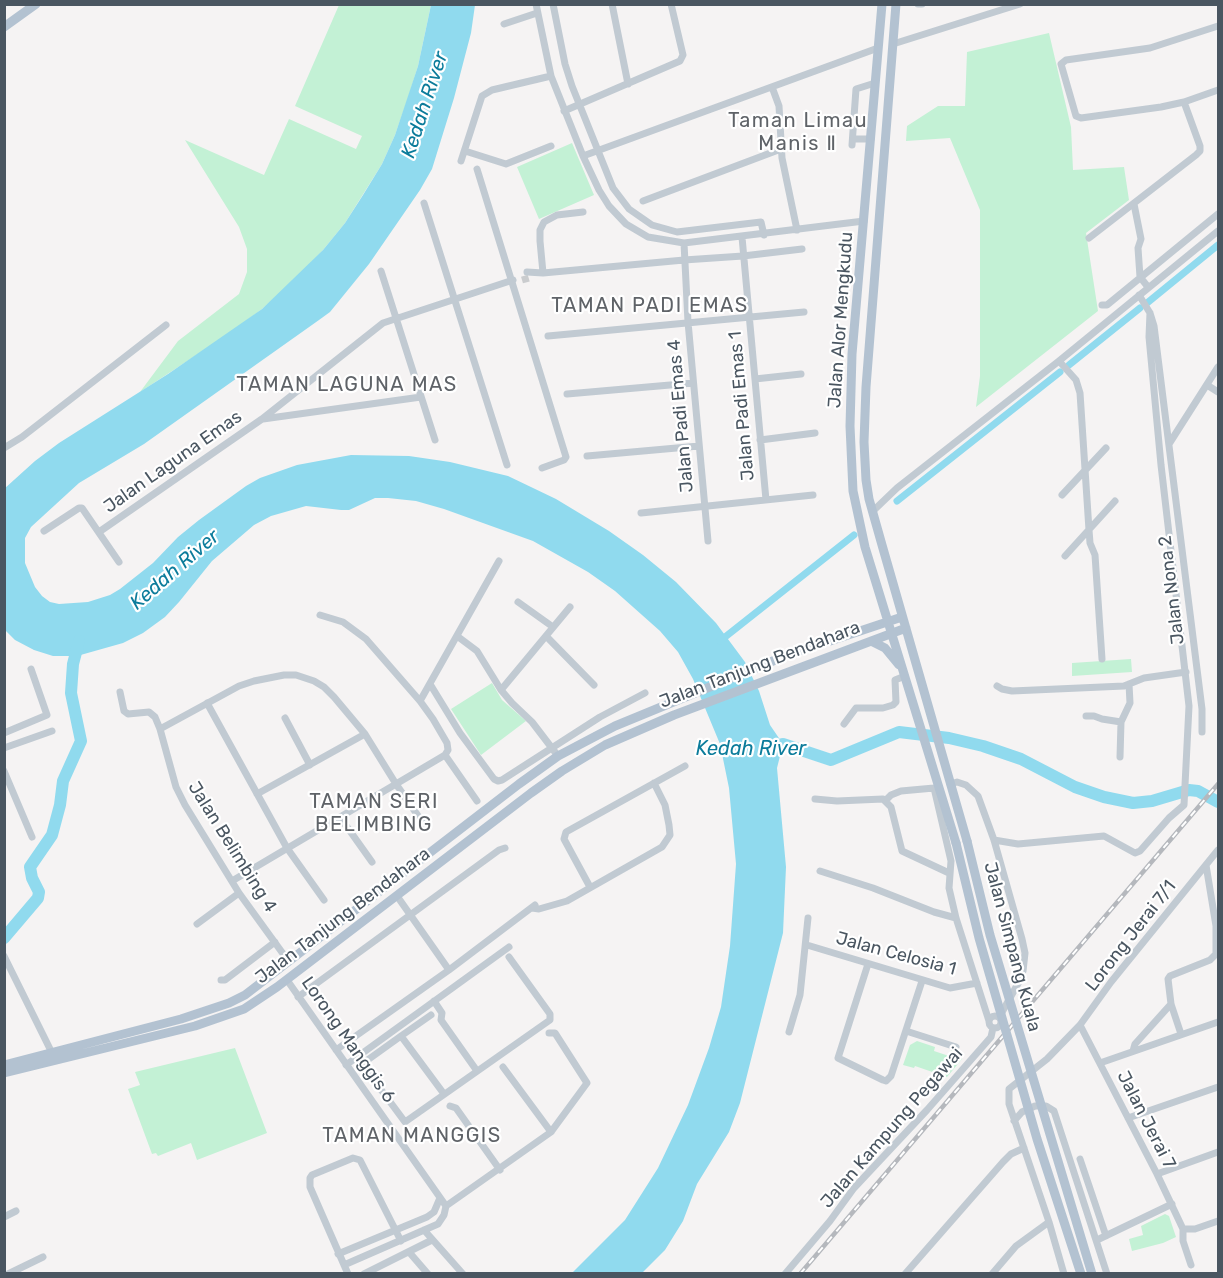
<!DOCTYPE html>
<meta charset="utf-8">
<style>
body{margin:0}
#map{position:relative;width:1223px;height:1278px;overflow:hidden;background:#f5f3f3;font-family:Rubik,sans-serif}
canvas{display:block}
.frame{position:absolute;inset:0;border:6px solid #4a5661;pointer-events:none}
</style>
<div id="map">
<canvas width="1223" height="1278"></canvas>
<div class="frame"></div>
</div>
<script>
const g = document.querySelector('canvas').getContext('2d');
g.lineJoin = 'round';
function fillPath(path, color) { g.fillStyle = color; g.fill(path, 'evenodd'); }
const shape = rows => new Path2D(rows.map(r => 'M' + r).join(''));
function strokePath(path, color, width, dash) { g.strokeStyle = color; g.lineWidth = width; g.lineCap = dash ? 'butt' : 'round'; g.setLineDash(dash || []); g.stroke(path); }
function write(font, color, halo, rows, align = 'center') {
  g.font = font + ' Rubik,sans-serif'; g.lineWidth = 4.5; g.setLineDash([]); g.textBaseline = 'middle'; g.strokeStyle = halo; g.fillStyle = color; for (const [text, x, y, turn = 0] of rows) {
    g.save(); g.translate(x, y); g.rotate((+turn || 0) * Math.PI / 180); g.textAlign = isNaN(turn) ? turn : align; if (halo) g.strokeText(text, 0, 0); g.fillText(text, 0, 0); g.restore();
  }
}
fillPath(shape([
 [339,5,431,5,418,66,408,98,395,135,382,164,345,223,323,250,294,281,262,309,230,333,140,392,178,341,239,294,247,272,247,249,239,227,185,140,264,175,289,119,356,149,362,136,295,106],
 [1049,33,1071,127,1073,170,1124,167,1129,200,1086,233,1098,311,976,407,980,376,980,210,950,138,906,141,907,126,938,106,965,106,967,52],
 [572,143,594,195,539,219,517,167],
 [1131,659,1132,672,1072,676,1072,663],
 [492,683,502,700,526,721,481,755,451,709],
 [917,1041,935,1047,934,1051,949,1056,952,1048,958,1050,962,1059,947,1077,915,1066,914,1068,903,1065,910,1045],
 [235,1048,267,1133,197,1160,191,1143,158,1156,156,1153,152,1154,128,1089,140,1085,135,1072],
 [1165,1214,1169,1216,1176,1237,1163,1243,1132,1251,1129,1239,1143,1235,1141,1226]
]), '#c3f1d5');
fillPath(shape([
 [431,5,475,5,471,33,454,98,432,169,420,190,369,264,330,312,319,320,144,444,79,483,31,527,25,538,25,563,35,587,42,596,50,602,59,604,88,602,110,595,120,589,153,563,178,537,199,520,246,486,260,478,297,465,351,455,409,456,450,462,508,476,556,499,609,531,643,555,676,582,716,623,745,662,759,691,770,725,783,744,777,768,786,867,783,933,740,1103,729,1132,697,1184,683,1221,665,1250,642,1273,572,1273,625,1220,658,1168,688,1105,709,1048,721,1007,730,946,736,864,729,788,720,744,693,679,678,652,660,631,615,591,588,572,533,541,444,509,416,501,388,498,375,498,349,510,341,510,306,506,271,516,254,525,212,561,179,602,165,617,143,633,123,643,77,656,53,656,34,650,15,640,5,630,4,489,35,461,59,443,168,374,262,309,323,250,345,223,363,195,382,164,395,135,418,66]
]), '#90daee');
strokePath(shape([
 [1147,303,1218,245],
 [1069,365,1140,308],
 [897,501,1060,372],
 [720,641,854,535]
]), '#90daee', 7);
strokePath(shape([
 [769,749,783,744,831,760,899,732,949,738,983,746,1021,759,1075,787,1104,797,1133,803,1152,801,1189,790,1198,791,1218,802],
 [4,938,38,898,39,892,32,878,30,867,52,835,60,805,63,781,81,741,71,693,73,664,79,641]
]), '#90daee', 12);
strokePath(shape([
 [522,280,529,278]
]), '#caccce', 7, [7, 3.5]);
strokePath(shape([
 [536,4,551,76,583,156,599,190,609,206,626,224,648,237,684,243,864,221],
 [553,4,565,64,572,86,613,188,629,209,652,225,677,232,761,222,764,235],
 [612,4,628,84],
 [918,4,922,4],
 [504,24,537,13],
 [1218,26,1150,48,1066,60,1061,64,1076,116,1081,118,1161,107,1184,102,1218,90],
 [893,44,1020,4],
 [772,87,779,106,782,158,797,230],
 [564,111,680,61,683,55,671,4],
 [853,139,871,139],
 [852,145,856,89,875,83],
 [465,151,506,164,551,146],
 [583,156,878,48],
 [461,161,482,96,492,90,551,76],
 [477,169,566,457,564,460,542,468],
 [643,201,781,149],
 [424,203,507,465],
 [1134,204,1141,239,1138,248,1140,277,1148,287],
 [742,237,766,500],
 [1089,238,1196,155,1200,151,1200,146,1184,102],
 [684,243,688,322,708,541],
 [381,271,435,440],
 [527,272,543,273,684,260,743,256,802,249],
 [543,273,540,241,540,230,544,222,557,215,583,212],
 [1139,295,1150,313,1154,326,1202,709,1202,732],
 [1102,305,1107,305,1218,214],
 [548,336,804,312],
 [1059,361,1076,380,1080,393,1089,530,1090,543,1095,555,1102,659],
 [755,379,801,374],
 [1207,385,1218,392],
 [567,394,693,383],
 [263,419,421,397],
 [760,440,815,433],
 [1169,444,1218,367],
 [4,448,22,437,166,325],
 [587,456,699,446],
 [1062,495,1106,448],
 [873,511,897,488,1059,361,1218,231],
 [641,513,813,495],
 [44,531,79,508,82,508,119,562],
 [99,532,262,419,383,323,513,280],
 [1065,556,1115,501],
 [518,602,553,627],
 [320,615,343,622,366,639,420,701,433,719,447,743,448,750,445,755],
 [457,636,477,651,501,690,512,703,532,722,558,756],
 [546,636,594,685],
 [430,684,460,733,494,779,498,781,502,780,600,717,645,693],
 [997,686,1002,689,1012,691,1124,686,1144,678,1186,672],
 [501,690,570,607],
 [120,692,124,711,128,714,149,712,155,717,160,729,176,787,185,805,239,893,289,962],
 [420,701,499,561],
 [207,703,287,848,324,900],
 [1086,716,1094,716,1102,719,1121,722],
 [285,718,310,765],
 [844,724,856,708,883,708,893,705,896,702,895,680,905,676],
 [160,729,239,686,254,681,284,675,296,675,314,681,324,687,334,697,365,734,396,784,423,823],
 [4,733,47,715,31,669],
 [4,748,52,731],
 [445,755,477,801],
 [1120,757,1121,722,1130,703,1129,684],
 [4,771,32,837],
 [950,784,957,782,966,785,978,796,994,840,1022,939,1025,953,1023,971,1020,980,1001,1014],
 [934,788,951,861,949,888,956,918,989,1021],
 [257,794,365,734],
 [815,799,837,801,883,799,891,807,902,851,949,873],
 [885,801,891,795,901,791,934,788],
 [340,817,372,862],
 [994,840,1018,844,1104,836,1135,853,1140,851,1169,818,1184,805,1189,706,1161,465,1149,337,1150,313],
 [820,871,873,888,934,912,956,918],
 [232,881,445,755],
 [590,887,564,839,566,832,685,766],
 [397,896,449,970],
 [532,908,539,909,567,901,662,847,670,835,669,825,665,805,654,783],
 [197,924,239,893],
 [807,945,950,988,977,983],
 [4,956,52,1053],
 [868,964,838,1058,883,1080,886,1081,891,1076,922,981],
 [221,980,225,980,275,942],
 [287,980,446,1206],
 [298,997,499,850,505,848],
 [434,1001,442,1013,441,1020,477,1071],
 [431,1015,401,1036,444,1094],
 '989 1022a6 6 0 1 1 12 0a6 6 0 1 1-12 0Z',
 [1080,1025,1157,1174,1183,1229],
 [906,1031,956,1047],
 [789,1032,800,995,808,918],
 [1181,1034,1171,1004,1168,979,1170,976,1210,960,1216,954,1216,926,1206,865],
 [401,1036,362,1064,405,1122,550,1020,550,1014,509,957],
 [336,1050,449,970,535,905],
 [1133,1051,1135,1044,1171,1004],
 [1100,1063,1218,1022],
 [346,1065,509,947],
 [503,1067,551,1132],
 [450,1106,456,1108,500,1170],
 [1128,1118,1218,1087],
 [1014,1121,1022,1112,1035,1106,1046,1106,1054,1111,1107,1274],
 [1080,1159,1106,1236],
 [1157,1174,1218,1152],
 [4,1217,16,1211],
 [1183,1229,1183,1241,1191,1265],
 [1183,1229,1195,1229,1218,1221],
 [424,1230,463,1274],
 [1097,1240,1172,1204],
 [409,1252,428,1274],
 [338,1254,427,1217,434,1212,440,1198],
 [344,1265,438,1224,444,1215,446,1206,551,1132,587,1083,555,1033,549,1033],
 [8,1274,43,1257],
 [348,1274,310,1187,310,1178,312,1175,353,1158,360,1160,401,1241],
 [364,1274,432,1240],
 [785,1274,830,1221,854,1188,927,1110,991,1037,993,1028],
 [905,1274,1003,1162,1011,1154,1024,1148],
 [992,1274,1016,1246,1049,1222],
 [1064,1274,1049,1222,1009,1104,1009,1089,1047,1059,1080,1025,1111,982,1218,850]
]), '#c1cad2', 7);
strokePath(shape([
 [882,4,852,354,850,426,853,491,865,547,956,843],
 [896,4,866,387,864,442,866,480,869,499,882,545,967,841],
 [4,27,36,4],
 [871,641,885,648,899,665],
 [4,1065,181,1019,229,1003,245,995,519,784,558,756,615,726,785,656,902,617],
 [4,1073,195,1026,244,1009,277,987,531,793,562,771,605,745,674,715,906,628]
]), '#b3c2d1', 9);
const rail = shape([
 [800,1274,1218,784]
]);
strokePath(rail, '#b5b8bd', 4.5);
strokePath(rail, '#fff', 2, [7]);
strokePath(shape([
 [967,841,990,935,1092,1274],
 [956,843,979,938,1037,1139,1081,1274]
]), '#b3c2d1', 9);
write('18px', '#4a5661', '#fff', [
 ["Jalan Alor Mengkudu",841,320,-86],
 ["Jalan Padi Emas 1",742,406,-95],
 ["Jalan Padi Emas 4",681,416,-95],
 ["Jalan Laguna Emas",173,462,-35],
 ["Jalan Nona 2",1172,590,-97],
 ["Jalan Tanjung Bendahara",760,665,-21],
 ["Jalan Belimbing 4",232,847,58],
 ["Jalan Tanjung Bendahara",343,916,-37],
 ["Lorong Jerai 7/1",1131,936,-52],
 ["Jalan Simpang Kuala",1012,947,75],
 ["Jalan Celosia 1",896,954,15],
 ["Lorong Manggis 6",348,1040,55],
 ["Jalan Jerai 7",1146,1120,63],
 ["Jalan Kampung Pegawai",892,1128,-49]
]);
write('italic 20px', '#0c7c9b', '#fff', [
 ["Kedah River",425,105,-72],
 ["Kedah River",175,570,-41],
 ["Kedah River",751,749]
]);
g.letterSpacing = '1.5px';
write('20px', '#5f6368', '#fff', [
 ["Taman Limau",798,121],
 ["Manis Ⅱ",798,144],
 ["TAMAN PADI EMAS",650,306],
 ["TAMAN LAGUNA MAS",347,385],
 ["TAMAN SERI",374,802],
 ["BELIMBING",374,825],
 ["TAMAN MANGGIS",412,1136]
]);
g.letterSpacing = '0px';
</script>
